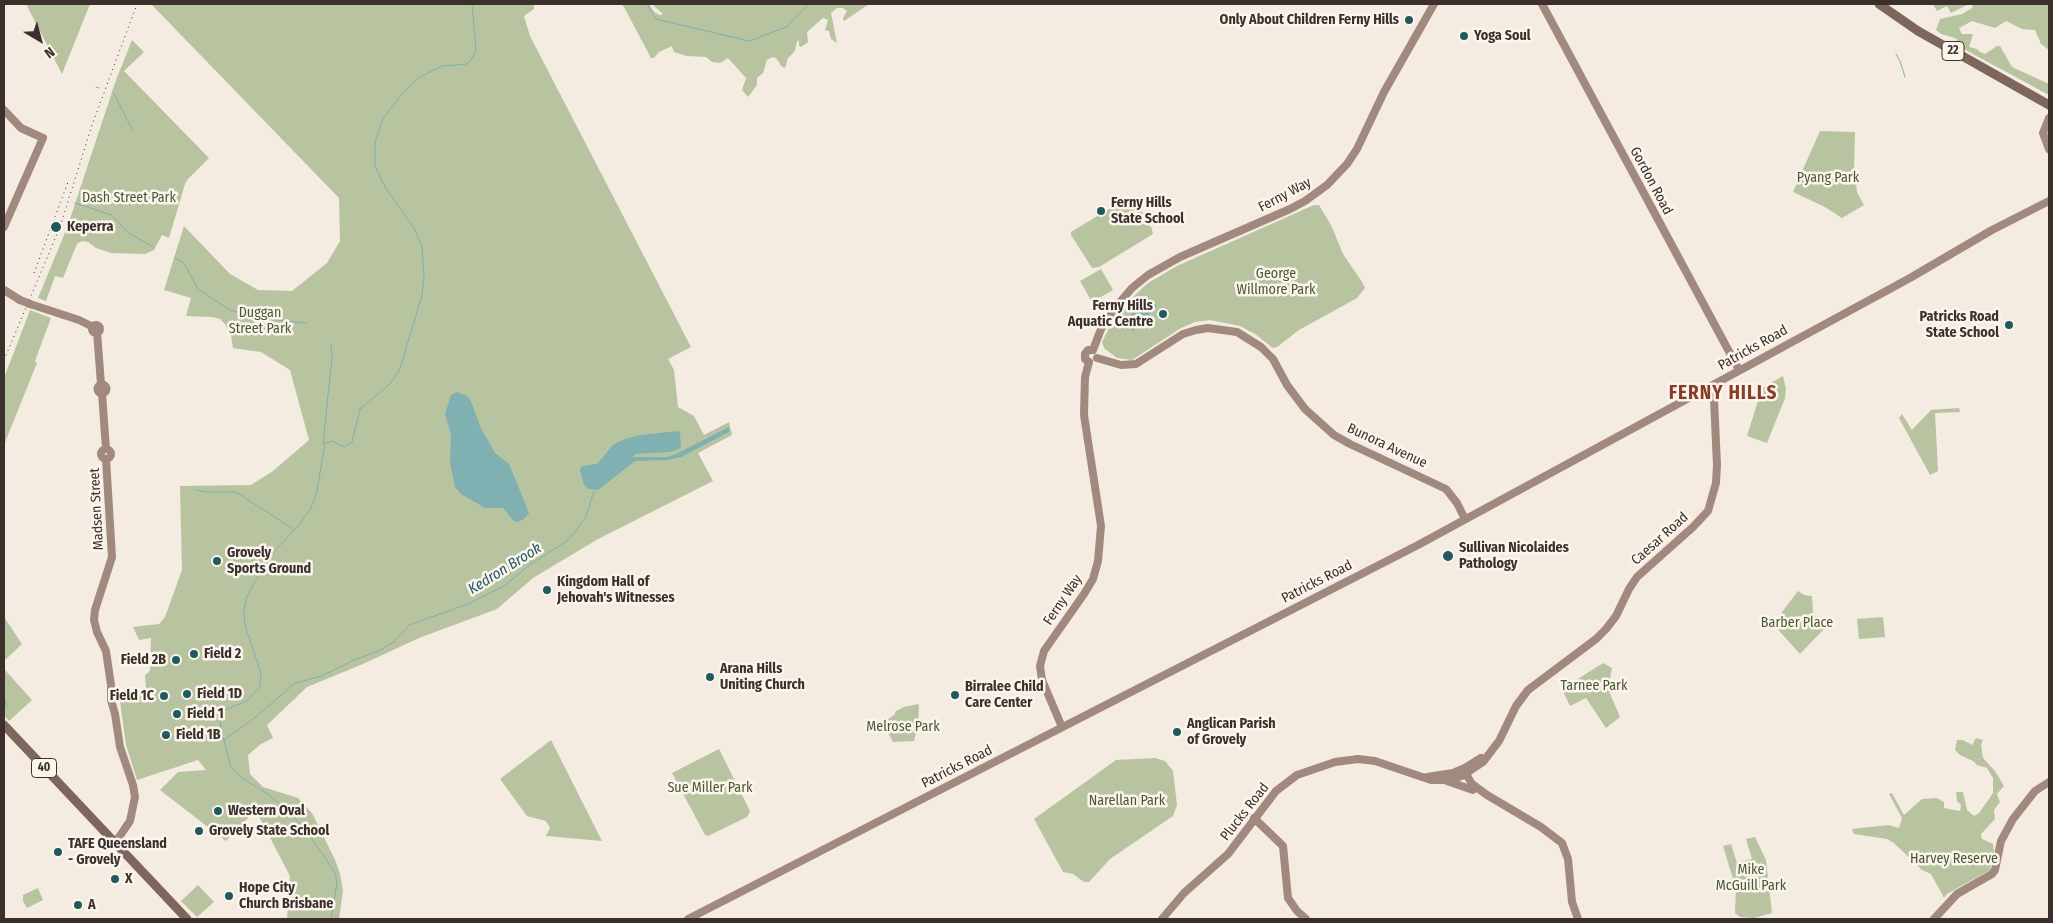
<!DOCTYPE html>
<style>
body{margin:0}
#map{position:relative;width:2053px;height:923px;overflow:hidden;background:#f4ebe1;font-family:"Fira Sans Condensed",sans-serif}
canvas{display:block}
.frame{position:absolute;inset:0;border:5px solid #3b302b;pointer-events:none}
.north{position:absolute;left:15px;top:15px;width:50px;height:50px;-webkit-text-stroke:4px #fbf5ee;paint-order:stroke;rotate:143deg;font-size:14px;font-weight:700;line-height:20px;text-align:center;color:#3b302b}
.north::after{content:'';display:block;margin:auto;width:18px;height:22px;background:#3b302b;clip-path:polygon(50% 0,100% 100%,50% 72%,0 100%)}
</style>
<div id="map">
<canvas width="2053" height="923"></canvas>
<div class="frame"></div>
<div class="north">N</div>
</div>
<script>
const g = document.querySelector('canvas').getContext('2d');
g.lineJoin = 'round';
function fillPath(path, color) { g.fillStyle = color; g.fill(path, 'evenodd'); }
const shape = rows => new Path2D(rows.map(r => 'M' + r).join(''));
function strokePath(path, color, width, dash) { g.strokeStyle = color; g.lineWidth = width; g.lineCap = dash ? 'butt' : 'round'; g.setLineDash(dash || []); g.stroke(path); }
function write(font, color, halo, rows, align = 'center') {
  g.font = font + ' "Fira Sans Condensed",sans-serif'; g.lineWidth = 5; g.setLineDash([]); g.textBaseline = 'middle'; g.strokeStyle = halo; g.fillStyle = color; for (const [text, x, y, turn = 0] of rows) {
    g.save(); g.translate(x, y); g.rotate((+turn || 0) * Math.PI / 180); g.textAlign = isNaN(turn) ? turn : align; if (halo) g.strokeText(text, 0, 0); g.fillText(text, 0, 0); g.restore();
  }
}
fillPath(shape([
 [26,4,90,4,62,74],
 [151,4,534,4,534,9,524,16,530,36,691,347,668,359,674,370,678,407,694,416,704,435,729,422,732,435,698,453,713,481,598,539,533,578,497,609,419,638,363,664,307,687,267,725,273,738,261,744,248,755,250,774,263,787,298,798,312,813,336,862,340,874,343,891,339,919,287,919,290,876,255,809,250,805,250,816,226,841,160,790,178,772,206,770,198,760,137,780,126,745,119,694,146,689,145,675,150,671,151,638,139,640,133,627,159,624,165,617,182,570,180,486,251,485,273,471,309,440,290,370,261,352,233,348,231,335,225,324,220,319,212,317,186,316,191,298,164,290,184,226,230,274,258,290,292,291,327,263,340,241,339,198],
 [621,4,649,4,654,12,660,15,663,14,652,4,869,4,844,21,843,18,847,11,843,8,837,8,831,13,837,43,831,39,829,31,825,30,828,20,823,18,807,32,808,42,801,47,799,46,799,41,797,41,795,51,788,58,785,68,782,67,776,58,772,57,767,60,763,73,757,78,757,85,748,97,742,90,746,78,728,58,720,63,712,62,706,57,687,56,674,52,672,46,659,52,654,58,651,58,624,7],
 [1933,4,1969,4,1951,13,1947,6,1937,11],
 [1973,4,2049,4,2049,50,2041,44,2035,30,2022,29,2006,21,1995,28,1972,21,1959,28,1962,34,1973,34,1969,47,1977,49,1980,52,1985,54,1997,46,2000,46,2012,67,2049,84,2049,95,1960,47,1956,44,1957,39,1952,37,1941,34,1936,30,1940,19,1962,14,1972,8],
 [132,40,144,52,124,71,209,158,188,179,185,184,169,238,162,235,154,250,145,254,111,253,96,248,88,242,82,241,77,244,63,278,55,276,46,301,38,298,67,228,116,80],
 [1820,131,1855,132,1854,169,1857,192,1864,205,1842,218,1825,207,1793,192],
 [1129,197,1133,198,1138,205,1152,229,1153,234,1099,267,1092,268,1071,235,1071,232],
 [1314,205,1319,205,1332,227,1343,254,1362,282,1365,288,1357,298,1299,330,1277,347,1273,348,1255,334,1240,326,1210,320,1195,322,1181,328,1132,360,1117,358,1104,348,1102,342,1109,328,1133,297,1148,283,1177,266],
 [1101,269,1113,290,1092,302,1080,281],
 [30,310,51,318,35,361,37,363,4,445,4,378],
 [1783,376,1786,389,1785,398,1767,443,1747,436,1762,388],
 [1959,408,1960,412,1935,413,1938,471,1930,475,1899,418,1902,414,1912,430,1931,410],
 [1798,591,1804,595,1812,596,1813,613,1825,628,1800,654,1773,624],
 [4,617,22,644,4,661],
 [1883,617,1885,637,1859,639,1857,619],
 [1603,663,1612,668,1608,689,1620,717,1606,728,1586,698,1570,706,1562,689],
 [4,669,32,700,9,721,4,715],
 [918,704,919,706,918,726,914,741,893,742,883,723,894,715,896,711,904,707],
 [1976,738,1983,740,1981,745,1983,758,1995,771,2004,786,1997,794,2000,802,1994,810,1995,819,1981,834,1982,839,1993,844,1994,851,1990,870,1947,894,1944,898,1931,874,1922,870,1894,843,1887,839,1854,834,1852,829,1888,825,1899,828,1902,818,1889,794,1892,793,1904,815,1922,799,1937,798,1944,802,1944,808,1960,811,1961,805,1957,801,1956,792,1963,792,1967,810,1974,816,1979,813,1993,793,1993,778,1987,768,1977,765,1973,761,1960,755,1955,750,1957,740,1963,740,1972,745],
 [551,740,602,841,546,836,550,828,546,821,527,816,500,779],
 [719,749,750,811,747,817,708,836,705,835,672,773],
 [1155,758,1165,761,1173,771,1177,805,1173,816,1110,859,1089,882,1084,882,1073,874,1063,872,1034,819,1116,760],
 [1755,837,1766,860,1772,913,1754,918,1740,917,1735,913,1736,889,1723,846,1731,844,1737,863,1752,859,1746,839],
 [198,885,214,902,197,917,181,901],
 [38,888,43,900,27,908,23,901,23,895]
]), '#b8c4a0');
fillPath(shape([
 [1148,297,1157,306,1133,331,1124,322],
 [457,392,466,395,470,399,481,428,495,453,509,464,529,513,523,520,515,522,503,508,485,508,461,494,455,487,450,463,451,435,445,414,451,395],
 [729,427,729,432,681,457,668,460,635,461,598,490,588,489,584,485,580,470,582,466,597,464,613,445,622,440,640,435,678,431,680,432,681,448,670,452,636,454,632,457,667,457,676,454]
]), '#7fb0b2');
strokePath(shape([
 [647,4,656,19,749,41,787,27,808,4],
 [1896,54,1900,61,1905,77],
 [96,87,99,88],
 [114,94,133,131],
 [75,203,112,215,127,232,153,247],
 [175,258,184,263,198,289,230,310,257,318,306,323],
 [323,444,332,357,331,345],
 [195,490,207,492,236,492,293,529],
 [4,696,7,708],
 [224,740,257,716,295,683,322,676,354,660,376,652,394,642,409,625,468,604,504,586,531,564,568,540,586,517,594,491],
 [331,919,337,883,335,873,310,836,289,812,268,794,245,780,231,767,221,730,220,718,222,711,247,701,260,687,261,673,245,625,244,610,247,596,269,557,299,525,311,508,317,491,325,443,332,441,344,447,352,442,360,409,390,384,400,369,422,295,424,278,422,246,414,228,385,187,375,166,375,142,383,118,404,92,420,77,442,66,467,64,473,57,476,49,472,4]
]), '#7fb0b2', 1);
strokePath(shape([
 [1542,4,1739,370],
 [4,110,21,128,43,138,4,227],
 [2049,118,2043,133,2049,149],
 [4,290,20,300],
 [30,304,79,320,93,327],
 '92 329a4 4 0 1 1 8 0a4 4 0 1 1-8 0Z',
 [97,332,101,384],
 [1093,350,1101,329,1114,309,1132,288,1148,275,1180,257,1290,209,1305,201,1327,185,1347,164,1357,149,1384,92,1434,4],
 [1097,358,1121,365,1136,364,1183,334,1196,330,1208,328,1237,332,1261,347,1273,359,1287,385,1305,409,1334,435,1350,444,1446,489,1457,503,1465,519],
 [1089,362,1085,359,1085,354,1088,350,1093,350],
 '97.5 389a4.5 4.5 0 1 1 9 0a4.5 4.5 0 1 1-9 0Z',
 [102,393,106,449],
 [1714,399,1722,380],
 '101 454a5 5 0 1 1 10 0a5 5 0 1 1-10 0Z',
 [106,459,112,557,95,610,94,620,97,632,106,651,111,685,111,700,115,714,120,747,133,785,135,797,130,821,115,843],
 [1062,727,1042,680,1040,666,1044,651,1084,594,1093,579,1098,561,1101,526,1084,415,1085,377,1089,362],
 [1463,769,1472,784,1487,795,1541,827,1562,843,1568,859,1572,902,1578,919],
 [1427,777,1453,773,1465,768,1481,758],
 [1447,781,1473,790],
 [1254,818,1283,846,1288,898,1297,911,1306,919],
 [688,919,1418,545,1910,278,1992,230,2049,201],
 [1162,919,1184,893,1228,854,1276,791,1297,775,1335,762,1358,759,1375,761,1431,780,1445,780,1462,776,1483,762,1499,741,1516,706,1528,690,1596,639,1606,629,1616,616,1629,589,1637,577,1693,527,1708,511,1716,483,1717,465,1714,399,1709,387],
 [1934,919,1957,894,1992,874,1995,870,2001,841,2013,819,2035,791,2049,782]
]), '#a18a7d', 8);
strokePath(shape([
 [1879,4,1918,31,2049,105],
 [4,725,187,919]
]), '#7d675c', 9);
strokePath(shape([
 [34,273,68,182],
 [4,360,60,227,92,125,137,4]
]), '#3b302b', 1, [1, 4]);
strokePath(shape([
 [20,300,30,304]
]), '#a18a7d', 8);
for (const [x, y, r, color] of [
 [1409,20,5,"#1f5a5e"],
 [1464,36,5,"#1f5a5e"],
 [1101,211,5,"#1f5a5e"],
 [56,227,6,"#1f5a5e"],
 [1163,314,5,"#1f5a5e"],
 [2009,325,5,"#1f5a5e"],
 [1448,556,6,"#1f5a5e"],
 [217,561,5,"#1f5a5e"],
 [547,590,5,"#1f5a5e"],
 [194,654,5,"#1f5a5e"],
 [176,660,5,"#1f5a5e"],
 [710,677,5,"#1f5a5e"],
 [187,694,5,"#1f5a5e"],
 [955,695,5,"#1f5a5e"],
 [164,696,5,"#1f5a5e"],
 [177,714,5,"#1f5a5e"],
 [1177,732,5,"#1f5a5e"],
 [166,735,5,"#1f5a5e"],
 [218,811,5,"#1f5a5e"],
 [199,831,5,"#1f5a5e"],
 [58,852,5,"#1f5a5e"],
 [115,879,5,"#1f5a5e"],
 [229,896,5,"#1f5a5e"],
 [78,905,5,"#1f5a5e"]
]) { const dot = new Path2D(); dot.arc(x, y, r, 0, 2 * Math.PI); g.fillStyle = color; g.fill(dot); strokePath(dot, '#fbf5ee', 2); }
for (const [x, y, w] of [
 [1953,51,22],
 [44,768,25]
]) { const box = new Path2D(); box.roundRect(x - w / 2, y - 9.5, w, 19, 4); g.fillStyle = '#fbf5ee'; g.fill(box); strokePath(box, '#3b302b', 1); }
write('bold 12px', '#3b302b', null, [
 ["22",1953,51],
 ["40",44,768]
]);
write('bold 14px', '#3b302b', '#fbf5ee', [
 ["Only About Children Ferny Hills",1399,20,"right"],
 ["Yoga Soul",1474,36],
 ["Ferny Hills",1111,203],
 ["State School",1111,219],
 ["Keperra",67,227],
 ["Ferny Hills",1153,306,"right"],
 ["Aquatic Centre",1153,322,"right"],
 ["Patricks Road",1999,317,"right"],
 ["State School",1999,333,"right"],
 ["Sullivan Nicolaides",1459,548],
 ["Pathology",1459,564],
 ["Grovely",227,553],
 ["Sports Ground",227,569],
 ["Kingdom Hall of",557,582],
 ["Jehovah's Witnesses",557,598],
 ["Field 2",204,654],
 ["Field 2B",166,660,"right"],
 ["Arana Hills",720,669],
 ["Uniting Church",720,685],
 ["Birralee Child",965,687],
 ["Care Center",965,703],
 ["Field 1D",197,694],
 ["Field 1C",154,696,"right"],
 ["Field 1",187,714],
 ["Anglican Parish",1187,724],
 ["of Grovely",1187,740],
 ["Field 1B",176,735],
 ["Western Oval",228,811],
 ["Grovely State School",209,831],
 ["TAFE Queensland",68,844],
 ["- Grovely",68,860],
 ["X",125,879],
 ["Hope City",239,888],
 ["Church Brisbane",239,904],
 ["A",88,905]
], 'left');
write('14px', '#4a5a2e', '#fbf5ee', [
 ["Pyang Park",1828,178],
 ["Dash Street Park",129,198],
 ["George",1276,274],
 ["Willmore Park",1276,290],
 ["Duggan",260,313],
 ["Street Park",260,329],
 ["Barber Place",1797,623],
 ["Tarnee Park",1594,686],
 ["Melrose Park",903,727],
 ["Sue Miller Park",710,788],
 ["Narellan Park",1127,801],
 ["Harvey Reserve",1954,859],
 ["Mike",1751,870],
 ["McGuill Park",1751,886]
]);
write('14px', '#3b302b', '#fbf5ee', [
 ["Gordon Road",1651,181,62],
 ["Ferny Way",1285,195,-28],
 ["Patricks Road",1753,348,-29],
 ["Bunora Avenue",1387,446,25],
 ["Madsen Street",97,509,-93],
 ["Caesar Road",1660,539,-42],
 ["Patricks Road",1317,582,-27],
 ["Ferny Way",1063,600,-56],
 ["Patricks Road",957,767,-27],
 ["Plucks Road",1245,812,-52]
]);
write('italic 15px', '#1f5a5e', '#fbf5ee', [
 ["Kedron Brook",505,569,-32]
]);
g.letterSpacing = '1px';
write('bold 19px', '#8c3b22', '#fbf5ee', [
 ["FERNY HILLS",1723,394]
]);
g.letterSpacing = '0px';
</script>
